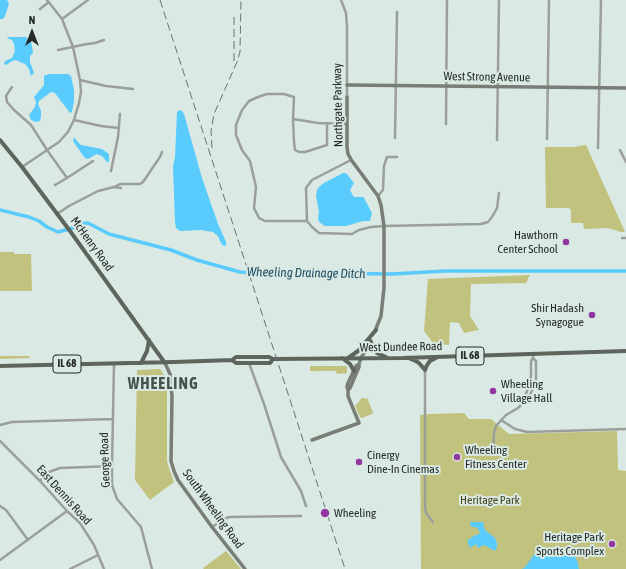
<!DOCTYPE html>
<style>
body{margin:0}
#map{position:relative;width:626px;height:569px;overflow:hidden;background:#dae9e3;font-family:"Asap Condensed",sans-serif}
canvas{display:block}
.north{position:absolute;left:12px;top:12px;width:40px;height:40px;-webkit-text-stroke:3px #dae9e3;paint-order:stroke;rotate:0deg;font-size:11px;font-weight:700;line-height:16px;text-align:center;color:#252b28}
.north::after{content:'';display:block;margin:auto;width:14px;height:18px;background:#252b28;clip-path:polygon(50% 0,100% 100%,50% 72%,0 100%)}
</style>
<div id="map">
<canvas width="626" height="569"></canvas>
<div class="north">N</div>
</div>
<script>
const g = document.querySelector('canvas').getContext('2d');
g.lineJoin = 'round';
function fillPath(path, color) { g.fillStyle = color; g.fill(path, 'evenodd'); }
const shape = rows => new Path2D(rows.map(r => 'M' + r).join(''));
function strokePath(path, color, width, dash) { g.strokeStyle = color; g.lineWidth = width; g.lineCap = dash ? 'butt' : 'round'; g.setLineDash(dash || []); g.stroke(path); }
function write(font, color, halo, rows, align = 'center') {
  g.font = font + ' "Asap Condensed",sans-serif'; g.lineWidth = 4; g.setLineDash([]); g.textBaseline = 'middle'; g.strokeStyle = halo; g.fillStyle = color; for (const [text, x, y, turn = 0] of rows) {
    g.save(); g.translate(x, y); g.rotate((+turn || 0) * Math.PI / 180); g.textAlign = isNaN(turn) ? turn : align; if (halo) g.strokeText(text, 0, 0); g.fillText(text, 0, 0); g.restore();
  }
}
fillPath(shape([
 [586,145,625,232,621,232,608,228,584,229,583,223,571,223,571,210,569,208,546,208,545,147,574,147],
 [0,252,14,252,14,254,31,254,32,291,0,291],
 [530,275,526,283,471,284,470,316,479,330,464,333,459,323,450,322,449,345,433,343,424,331,428,279],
 [0,356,29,356,30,358,0,359],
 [310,366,346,366,347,367,347,373,337,374,336,371,318,371,317,373,317,371,310,371],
 [160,369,164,375,167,385,167,461,169,468,174,482,150,500,135,480,137,370],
 [362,398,369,399,368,400,373,413,372,414,362,418,360,417,355,406],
 [464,413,469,419,491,419,509,434,617,431,618,470,626,471,626,569,421,569,420,415,429,414],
 [226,551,241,569,204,569,203,568]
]), '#c1c27e');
fillPath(shape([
 [0,0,7,0,9,4,5,16,3,19,0,19],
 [8,37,26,37,31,42,32,46,33,53,30,56,30,62,34,73,31,76,29,69,25,64,20,62,16,60,12,61,6,65,4,64,5,61,12,58,15,51,14,44,12,40,7,38],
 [49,74,68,74,71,76,74,90,74,101,72,112,70,113,55,93,51,92,39,101,38,104,41,111,41,117,40,121,36,122,31,120,29,115,35,107,36,102,34,97,44,85,44,76],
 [179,110,182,111,184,114,202,178,218,224,226,242,226,246,222,245,218,236,213,232,201,230,180,231,176,228,175,222,173,167,175,157,177,112],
 [74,137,77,141,81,145,102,149,109,154,109,162,107,162,102,156,97,154,93,156,90,158,87,159,84,157,73,141],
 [343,173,345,173,347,174,354,183,350,190,351,192,354,197,364,197,364,198,372,213,370,221,363,221,346,226,325,226,319,222,318,218,319,212,316,196,317,190,319,187,324,183],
 [470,522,483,522,484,527,485,530,495,538,497,543,497,547,495,551,484,545,478,548,476,544,470,548,467,541,475,535,478,535,480,532,477,528,475,527,471,527],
 [550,547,562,548,574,554,578,563,579,569,522,569,525,567,536,552]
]), '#5acbfd');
strokePath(shape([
 [0,210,29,217,39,221,47,227,58,232,73,228,79,224,88,223,109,234,171,250,197,260,240,272,392,274,446,271,626,271]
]), '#5acbfd', 3.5);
strokePath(shape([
 [341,0,346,13,347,27,347,97],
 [40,9,49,2],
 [62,19,88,0],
 [58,50,87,44,95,43,104,40],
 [80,80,106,86,133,89],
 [12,87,6,96,7,102,14,110,31,125,47,150,67,178],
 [293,119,294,142,295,150,299,152,305,152,327,145,327,123],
 [74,120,101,126,119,128],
 [446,124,447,0],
 [395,138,397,12],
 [547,139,549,0],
 [497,140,499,0],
 [598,148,601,0],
 [620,150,626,162],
 [351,160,312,180,306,188,307,221,312,227,319,233,352,234,359,230,371,227,384,226,481,224,488,222,492,217,497,208,499,193],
 [22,167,59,142,68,132,74,120,79,103,81,92,80,80,73,47,62,19,47,0],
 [111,171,118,137,120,114],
 [55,185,67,178,93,161],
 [114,187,121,188],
 [378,196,383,190,384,166,387,157,397,157],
 [57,214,69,206,98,191,114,187,120,184,140,184,143,182,160,157,162,152],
 [307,221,265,221,259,218,254,208,256,187,250,161,242,150,236,135,236,125,242,110,249,101,258,97,267,94,284,94,294,97,293,119,318,123,347,124],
 [622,238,626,238],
 [533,354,533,358,531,361,531,375,530,384,521,405,525,403,529,397,536,382,536,361,533,358],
 [114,363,112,466,112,485,117,499,141,527,152,569],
 [249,363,264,404,281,457,301,491,306,506],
 [425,370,425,507,426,513,433,522],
 [501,420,515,429,527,432,626,429],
 [0,425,12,422,112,419],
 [0,441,40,481,67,511,80,523,94,545,104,569],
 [493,452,494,433,496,426,506,415,518,408,521,405],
 [40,481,49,472,60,468,112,466],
 [0,506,6,510,28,540],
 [212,527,224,519,229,517,301,516],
 [0,560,67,511],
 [70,569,98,555]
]), '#9b9f9a', 2.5);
strokePath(shape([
 [347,85,626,88],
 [347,97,347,147,348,154,352,161,378,196,381,205,384,226,384,288,381,316,375,331],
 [165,363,170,374,172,396,171,461,174,471,178,480,212,527,245,569],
 [348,390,350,388,359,367,359,364,361,358,371,341],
 [312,440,359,423,348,396,348,390,347,387,348,383,356,366,359,364]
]), '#787d76', 3.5);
strokePath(shape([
 [0,140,22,167,70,231,165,363],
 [370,341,374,348,377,353,386,357],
 [342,358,350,364,354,371],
 [348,358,358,351,376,330],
 [411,359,414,360,419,363,425,370,427,365,430,361,436,358],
 [232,360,236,363,270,363,273,359],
 [141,363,147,351,149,340],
 [0,366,174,362,232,360,236,357,269,357,273,359,403,358,626,351]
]), '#5e655d', 4);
strokePath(shape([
 [160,0,345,569],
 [234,61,234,13],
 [212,148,211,131,214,114,237,62,240,52,241,0]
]), '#69726e', 1, [8, 4]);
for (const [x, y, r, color] of [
 [566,242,4,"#9136a1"],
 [592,315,4,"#9136a1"],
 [493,391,4,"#9136a1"],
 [457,457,4,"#9136a1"],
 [359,462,4,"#9136a1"],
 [325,513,5,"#9136a1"],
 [612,544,4,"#9136a1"]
]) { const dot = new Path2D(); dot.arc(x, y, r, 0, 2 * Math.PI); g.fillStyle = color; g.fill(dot); strokePath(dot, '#dae9e3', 1.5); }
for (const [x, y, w] of [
 [470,356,28],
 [67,364,28]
]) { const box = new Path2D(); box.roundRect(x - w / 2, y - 9, w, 18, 3); g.fillStyle = '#dae9e3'; g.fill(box); strokePath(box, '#252b28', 1); }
write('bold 11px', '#252b28', null, [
 ["IL 68",470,356],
 ["IL 68",67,364]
]);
write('12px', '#252b28', '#dae9e3', [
 ["West Strong Avenue",487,77,1],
 ["Northgate Parkway",338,105,-91],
 ["McHenry Road",92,244,54],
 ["West Dundee Road",401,347,-1],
 ["George Road",105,460,-92],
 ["East Dennis Road",64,495,48],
 ["South Wheeling Road",213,509,54]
]);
write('12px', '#252b28', '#dae9e3', [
 ["Hawthorn",558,235,"right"],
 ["Center School",558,249,"right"],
 ["Shir Hadash",584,308,"right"],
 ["Synagogue",584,322,"right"],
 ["Wheeling",501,384],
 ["Village Hall",501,398],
 ["Wheeling",465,450],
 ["Fitness Center",465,464],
 ["Cinergy",367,455],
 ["Dine-In Cinemas",367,469],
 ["Wheeling",334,513],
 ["Heritage Park",604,537,"right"],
 ["Sports Complex",604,551,"right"]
], 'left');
write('12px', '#46461c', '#dae9e3', [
 ["Heritage Park",490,500]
]);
write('italic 13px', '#225166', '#dae9e3', [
 ["Wheeling Drainage Ditch",306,273,1]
]);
g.letterSpacing = '1px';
write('bold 16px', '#45524d', '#dae9e3', [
 ["WHEELING",163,384]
]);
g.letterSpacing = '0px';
</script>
